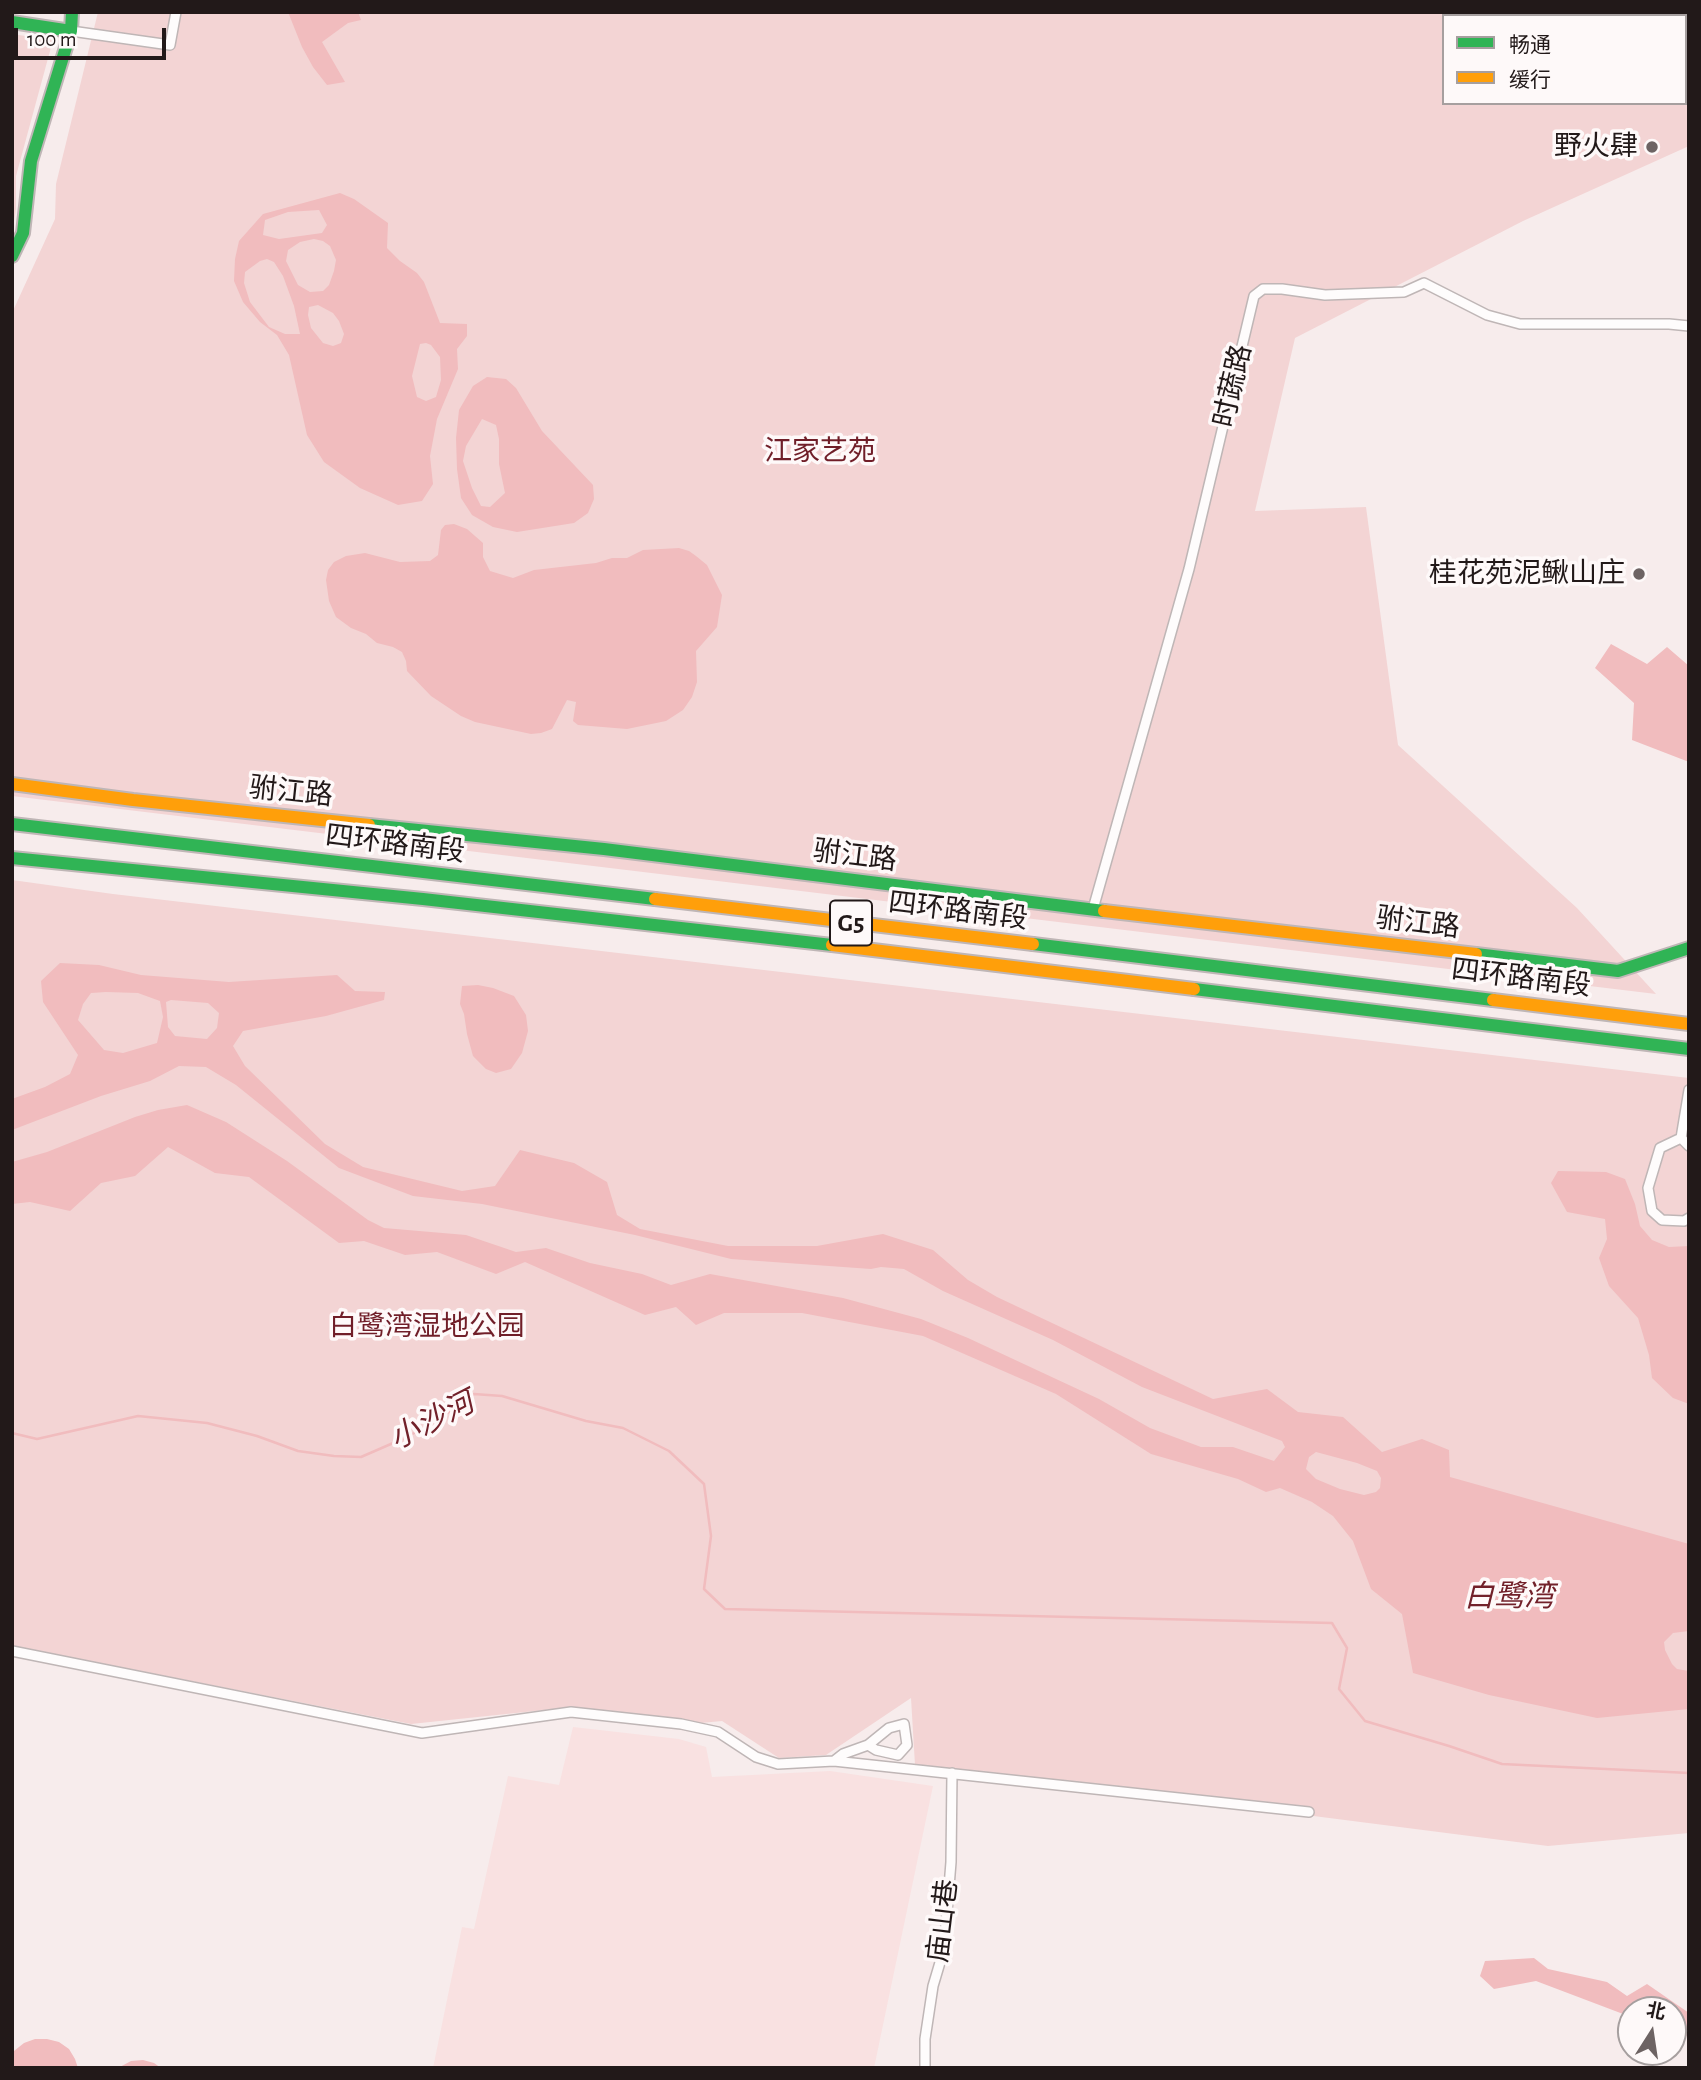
<!DOCTYPE html>
<meta charset="utf-8">
<style>
body{margin:0}
#map{position:relative;width:1701px;height:2080px;overflow:hidden;background:#f7ecec;font-family:"Alegreya Sans","Noto Sans SC",sans-serif}
canvas{display:block}
.frame{position:absolute;inset:0;border:14px solid #221919;pointer-events:none}
.legend{position:absolute;left:1442px;top:14px;width:245px;height:91px;box-sizing:border-box;background:#fef9f9;border:2px solid #a69f9f;margin:0;padding:9px 12px;list-style:none;font-size:21px;color:#221919}
.legend li{display:flex;align-items:center;gap:14px;height:35px}
.legend b{width:35px;border:2px solid #a69f9f}
.north{position:absolute;left:1617px;top:1996px;width:70px;height:70px;box-sizing:border-box;background:#fef9f9;border:2px solid #a69f9f;border-radius:50%;rotate:12deg;font-size:19px;font-weight:700;line-height:28px;text-align:center;color:#221919}
.north::after{content:'';display:block;margin:auto;width:24px;height:32px;background:#6d6363;clip-path:polygon(50% 0,100% 100%,50% 72%,0 100%)}
.scale{position:absolute;left:14px;top:28px;width:152px;height:32px;box-sizing:border-box;border:4px solid #221919;border-top:0;padding-left:9px;font-size:21px;line-height:24px;white-space:nowrap;color:#221919;-webkit-text-stroke:5px #fef9f9;paint-order:stroke}
</style>
<div id="map">
<canvas width="1701" height="2080"></canvas>
<div class="frame"></div>
<ul class="legend">
<li><b style="height:9px;background:#30b455"></b>畅通</li>
<li><b style="height:9px;background:#ff9f0a"></b>缓行</li>
</ul>
<div class="north">北</div>
<div class="scale">100 m</div>
</div>
<script>
const g = document.querySelector('canvas').getContext('2d');
g.lineJoin = 'round';
function fillPath(path, color) { g.fillStyle = color; g.fill(path, 'evenodd'); }
const shape = rows => new Path2D(rows.map(r => 'M' + r).join(''));
function strokePath(path, color, width, dash) { g.strokeStyle = color; g.lineWidth = width; g.lineCap = dash ? 'butt' : 'round'; g.setLineDash(dash || []); g.stroke(path); }
function write(font, color, halo, rows, align = 'center') {
  g.font = font + ' "Alegreya Sans","Noto Sans SC",sans-serif'; g.lineWidth = 7; g.setLineDash([]); g.textBaseline = 'middle'; g.strokeStyle = halo; g.fillStyle = color; for (const [text, x, y, turn = 0] of rows) {
    g.save(); g.translate(x, y); g.rotate((+turn || 0) * Math.PI / 180); g.textAlign = isNaN(turn) ? turn : align; if (halo) g.strokeText(text, 0, 0); g.fillText(text, 0, 0); g.restore();
  }
}
fillPath(shape([
 [573,1727,679,1739,706,1747,712,1777,830,1771,933,1786,874,2068,433,2068,462,1927,474,1929,508,1776,559,1785]
]), '#f9e1e1');
fillPath(shape([
 [98,12,1689,12,1689,146,1523,221,1295,338,1255,511,1366,507,1398,745,1577,908,1656,994,12,796,12,313,55,219,56,184],
 [1444,16,1685,16,1685,103,1444,103],
 [12,34,53,40,16,176,16,209,12,234],
 [12,880,113,894,1689,1078,1689,1833,1548,1846,915,1765,911,1698,826,1755,779,1758,722,1721,701,1723,573,1707,411,1724,12,1646]
]), '#f3d4d4');
fillPath(shape([
 [288,12,358,12,361,20,348,23,322,42,345,82,327,85,313,67,302,47],
 [340,193,354,199,388,223,387,248,400,261,417,273,424,282,440,323,467,324,467,336,457,349,458,369,437,419,430,456,433,484,422,501,398,505,360,488,324,462,307,435,289,355,277,335,260,322,243,302,234,281,235,259,239,241,263,214],
 [319,210,327,225,322,233,279,239,263,235,265,220,288,212],
 [314,239,323,241,330,246,336,260,334,271,329,285,323,291,310,292,298,285,286,261,288,250,300,242],
 [267,259,274,262,283,276,294,306,300,334,285,334,269,327,250,302,244,283,245,272,260,261],
 [318,305,333,313,339,321,344,334,341,343,333,346,323,343,311,328,308,315,309,307],
 [426,343,431,345,440,357,441,380,436,397,426,401,417,397,412,376,420,344],
 [487,377,506,379,516,388,542,431,593,485,594,499,588,513,574,523,517,532,493,527,472,515,461,498,457,469,456,438,459,410,473,386],
 [482,419,496,425,499,439,499,464,505,493,490,507,481,506,472,488,463,461,466,446],
 [454,524,467,529,483,543,483,557,490,571,513,578,534,570,596,563,612,558,627,558,643,550,679,548,689,551,696,556,707,565,722,595,717,627,696,651,697,682,692,697,683,710,666,721,627,729,578,725,573,721,576,702,567,700,552,729,541,733,531,734,475,722,461,716,431,696,407,671,406,661,402,652,393,647,377,643,366,634,351,628,336,617,329,601,326,580,328,570,334,562,346,556,365,553,400,562,430,561,438,555,441,530,445,525],
 [1611,644,1647,664,1667,647,1689,666,1689,762,1632,740,1634,703,1595,668],
 [60,963,99,965,141,975,229,982,337,975,355,991,385,992,384,1000,326,1016,243,1031,233,1046,245,1066,325,1144,363,1167,462,1191,495,1186,520,1150,574,1163,607,1182,617,1215,640,1229,728,1246,817,1246,883,1234,933,1250,968,1280,997,1297,1213,1399,1267,1389,1298,1412,1343,1417,1382,1452,1422,1439,1449,1450,1450,1477,1689,1544,1689,1631,1673,1633,1664,1642,1665,1650,1672,1664,1677,1669,1689,1671,1689,1709,1597,1718,1489,1695,1413,1673,1402,1614,1371,1589,1353,1541,1333,1516,1312,1502,1280,1488,1266,1492,1238,1479,1151,1454,1056,1394,923,1336,802,1313,724,1313,696,1325,676,1307,645,1315,525,1262,496,1274,437,1252,405,1255,364,1241,339,1243,249,1177,215,1173,168,1147,135,1176,101,1183,70,1211,30,1202,12,1204,12,1162,47,1152,135,1117,158,1110,187,1105,226,1122,287,1161,368,1220,384,1228,466,1235,516,1252,546,1248,590,1263,642,1274,671,1285,710,1274,843,1298,921,1319,968,1338,1099,1399,1150,1428,1201,1447,1233,1447,1274,1461,1285,1447,1282,1441,1142,1387,1053,1340,943,1291,904,1269,881,1267,871,1269,731,1259,635,1235,482,1204,413,1196,339,1168,236,1085,206,1067,179,1066,150,1081,101,1096,12,1130,12,1099,45,1087,70,1074,78,1055,43,1002,41,981],
 [106,992,138,993,160,1001,163,1017,157,1043,123,1053,104,1050,78,1020,83,1004,91,993],
 [171,1000,208,1003,219,1013,217,1028,207,1039,175,1036,168,1027,166,1002],
 [1316,1452,1357,1463,1377,1471,1381,1478,1380,1488,1376,1492,1364,1495,1340,1489,1316,1479,1306,1469,1309,1457],
 [478,985,493,988,514,996,526,1015,528,1031,522,1053,511,1069,496,1073,486,1069,473,1056,467,1034,464,1014,460,1004,462,986],
 [1558,1171,1606,1172,1625,1179,1635,1204,1640,1226,1652,1240,1669,1247,1689,1246,1689,1404,1673,1398,1652,1378,1649,1355,1638,1318,1609,1286,1599,1258,1607,1239,1605,1219,1567,1212,1551,1183],
 [1534,1958,1548,1969,1607,1982,1627,1996,1647,1984,1689,2013,1689,2037,1673,2032,1673,2010,1631,2010,1631,2017,1536,1981,1494,1989,1480,1976,1485,1961],
 [35,2039,47,2039,59,2042,69,2049,75,2059,78,2068,12,2068,12,2054,14,2051,24,2043],
 [143,2060,154,2063,161,2068,118,2068,131,2061]
]), '#f1bcbe');
strokePath(shape([
 [12,1433,37,1439,138,1416,207,1423,257,1436,298,1451,334,1456,361,1457,407,1437,436,1421,474,1394,502,1396,586,1421,623,1428,669,1451,704,1484,711,1536,704,1589,725,1609,1332,1623,1347,1648,1339,1689,1365,1721,1449,1746,1502,1764,1689,1773]
]), '#f1bcbe', 2.5);
const street = shape([
 [71,31,170,45,176,12],
 [1093,909,1189,569,1254,296,1263,289,1282,289,1325,295,1404,292,1424,283,1487,315,1520,324,1669,324,1689,326],
 [1681,1138,1660,1148,1648,1188,1652,1211,1662,1220,1684,1221,1689,1218],
 [1681,1138,1689,1090],
 [1681,1138,1689,1146],
 [12,1651,422,1733,571,1712,681,1724,718,1732,756,1757,778,1764,834,1761,1309,1812],
 [834,1761,843,1754,868,1745,889,1728,904,1724,907,1745,898,1755,876,1750,868,1745],
 [925,2068,925,2039,933,1986,944,1949,951,1862,952,1773]
]);
const fast = shape([
 [12,22,71,31],
 [12,256,23,233,31,161,71,31,72,12],
 [12,824,655,899],
 [369,825,604,849,1104,911],
 [12,858,423,899,832,945],
 [1033,944,1493,1000],
 [1476,954,1618,971,1689,948],
 [1194,989,1689,1049]
]);
const slow = shape([
 [12,784,133,800,369,825],
 [655,899,1033,944],
 [1104,911,1476,954],
 [832,945,1194,989],
 [1493,1000,1689,1024]
]);
strokePath(street, '#bfb6b6', 12);
strokePath(fast, '#bfb6b6', 16);
strokePath(slow, '#bfb6b6', 16);
strokePath(street, '#fefcfc', 9);
strokePath(fast, '#30b455', 12);
strokePath(slow, '#ff9f0a', 12);
for (const [x, y, r, color] of [
 [1652,147,7,"#6d6363"],
 [1639,574,7,"#6d6363"]
]) { const dot = new Path2D(); dot.arc(x, y, r, 0, 2 * Math.PI); g.fillStyle = color; g.fill(dot); strokePath(dot, '#fef9f9', 2.5); }
for (const [x, y, w] of [
 [851,923,42]
]) { const box = new Path2D(); box.roundRect(x - w / 2, y - 22.5, w, 45, 5); g.fillStyle = '#fef9f9'; g.fill(box); strokePath(box, '#221919', 2); }
write('bold 26px', '#221919', null, [
 ["G5",851,923]
]);
write('28px', '#221919', '#fef9f9', [
 ["野火肆",1638,147],
 ["桂花苑泥鳅山庄",1625,574]
], 'right');
write('28px', '#221919', '#fef9f9', [
 ["时蔬路",1233,386,-77],
 ["驸江路",291,792,6],
 ["四环路南段",395,844,7],
 ["驸江路",855,856,7],
 ["四环路南段",958,911,7],
 ["驸江路",1418,923,7],
 ["四环路南段",1521,978,7],
 ["庙山巷",943,1921,-83]
]);
write('28px', '#701e28', '#fef9f9', [
 ["江家艺苑",820,452],
 ["白鹭湾湿地公园",427,1327]
]);
write('italic 30px', '#72212a', '#fef9f9', [
 ["小沙河",432,1421,-27],
 ["白鹭湾",1509,1597]
]);
</script>
